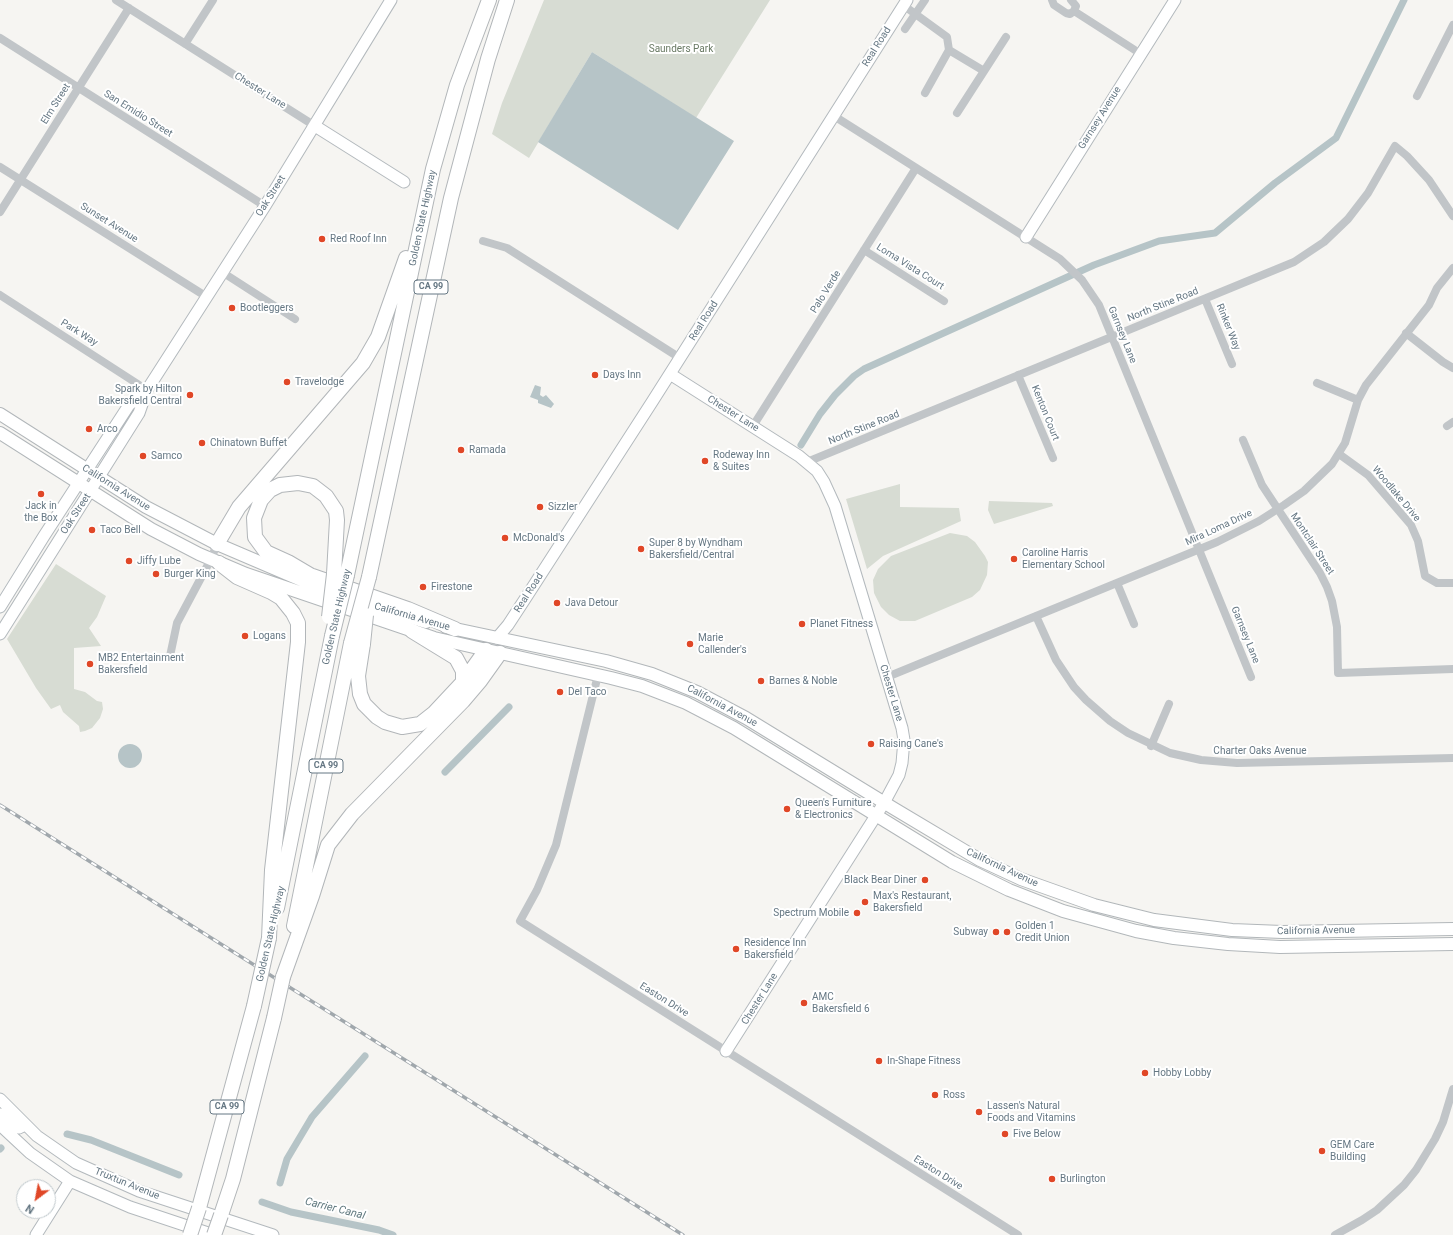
<!DOCTYPE html>
<style>
body{margin:0}
#map{position:relative;width:1453px;height:1235px;overflow:hidden;background:#f6f5f2;font-family:Roboto,sans-serif}
canvas{display:block}
.north{position:absolute;left:16px;top:1179px;width:40px;height:40px;box-sizing:border-box;background:#fff;border:1px solid #c1c9cd;border-radius:50%;rotate:212deg;font-size:11px;font-weight:700;line-height:16px;text-align:center;color:#657783}
.north::after{content:'';display:block;margin:auto;width:14px;height:18px;background:#e04727;clip-path:polygon(50% 0,100% 100%,50% 72%,0 100%)}
</style>
<div id="map">
<canvas width="1453" height="1235"></canvas>
<div class="north">N</div>
</div>
<script>
const g = document.querySelector('canvas').getContext('2d');
g.lineJoin = 'round';
function fillPath(path, color) { g.fillStyle = color; g.fill(path, 'evenodd'); }
const shape = rows => new Path2D(rows.map(r => 'M' + r).join(''));
function strokePath(path, color, width, dash) { g.strokeStyle = color; g.lineWidth = width; g.lineCap = dash ? 'butt' : 'round'; g.setLineDash(dash || []); g.stroke(path); }
function write(font, color, halo, rows, align = 'center') {
  g.font = font + ' Roboto,sans-serif'; g.lineWidth = 4; g.setLineDash([]); g.textBaseline = 'middle'; g.strokeStyle = halo; g.fillStyle = color; for (const [text, x, y, turn = 0] of rows) {
    g.save(); g.translate(x, y); g.rotate((+turn || 0) * Math.PI / 180); g.textAlign = isNaN(turn) ? turn : align; if (halo) g.strokeText(text, 0, 0); g.fillText(text, 0, 0); g.restore();
  }
}
fillPath(shape([
 [544,0,770,0,696,118,592,52,529,158,492,134,502,103],
 [900,484,900,507,959,508,961,521,883,556,867,569,846,499],
 [989,501,1052,503,1053,506,994,524,988,510],
 [950,533,967,536,975,542,985,556,988,562,987,575,980,590,972,597,915,621,900,621,889,615,881,607,874,593,873,580,878,569,891,556],
 [56,564,106,596,97,617,89,628,101,646,74,648,74,689,85,692,97,701,102,702,103,709,100,718,92,728,85,731,80,732,79,726,63,712,60,705,51,709,36,688,7,639]
]), '#d7dcd3');
fillPath(shape([
 [592,52,734,141,678,230,538,142],
 [535,385,541,387,540,395,543,397,546,395,554,404,551,408,538,403,538,400,530,397],
 '118 756a12 12 0 1 1 24 0a12 12 0 1 1-24 0Z'
]), '#b6c4c7');
strokePath(shape([
 [801,445,820,414,835,395,854,376,864,369,1094,265,1159,241,1215,233,1275,183,1336,138,1404,0],
 [445,772,509,707],
 [67,1134,91,1140,179,1175],
 [0,1149,1,1148],
 [280,1183,287,1159,312,1117,365,1056],
 [262,1202,291,1212,379,1230,393,1235]
]), '#b6c4c7', 7);
const secondary = shape([
 [315,126,404,182],
 [1026,237,1175,0],
 [670,374,799,456,817,471,824,482,835,506,902,728,904,740,902,763,899,775,884,803,726,1051],
 [0,607,44,536,129,405,147,390],
 [0,634,139,413,147,390,265,206,391,0],
 [497,638,508,625,525,599,652,402,907,0],
 [0,1099,37,1136,76,1163,139,1191,273,1235],
 [0,1114,13,1126,19,1128,25,1125],
 [0,1125,30,1153,70,1181,130,1207,214,1235],
 [36,1235,70,1181]
]);
const primary = shape([
 [0,414,146,507,217,544,313,585,363,603,426,622],
 [0,433,151,529,199,554,246,574,434,638,611,678,642,686,686,703,734,728,952,862,1009,890,1063,911,1136,931,1174,938,1228,944,1280,947,1453,944],
 [446,627,606,661,652,674,697,692,746,718,893,808,980,860,1021,879,1094,905,1154,920,1232,930,1282,932,1453,929]
]);
const highway = shape([
 [217,544,239,507,363,363,378,337,406,258],
 [219,563,237,577,271,592,281,598,293,613,298,623,298,642,272,870,269,938],
 [334,574,337,520,336,511,326,496,313,486,298,483,280,485,270,490,261,500,254,518,255,537,266,552,288,562,310,575,408,609,455,629],
 [347,575,433,169,457,85,489,0],
 [369,577,451,198,488,59,507,0],
 [412,631,456,658,463,671,463,682],
 [363,644,358,676,360,694,364,704,377,717,385,722,402,727,420,724,434,713,463,682,486,650],
 [277,908,332,636],
 [294,926,351,643],
 [283,977,312,896,328,845,352,814,463,701,480,681,500,653],
 [199,1208,254,1006],
 [221,1215,233,1179,274,1018]
]);
strokePath(secondary, '#b3b9bd', 13);
strokePath(primary, '#b2b7ba', 14);
strokePath(highway, '#b2b6b9', 16);
strokePath(shape([
 [116,0,315,126],
 [1052,0,1054,5,1066,13,1070,14,1074,11],
 [1071,0,1076,6,1074,11],
 [903,5,947,37,949,50,925,93],
 [1074,11,1141,54],
 [905,29,925,0],
 [0,38,265,206],
 [185,44,213,0],
 [949,50,984,71],
 [1417,96,1453,25],
 [957,113,1006,37],
 [834,116,1060,259,1082,280,1099,305,1251,677],
 [0,167,207,297],
 [0,212,129,8],
 [483,241,507,248,680,358],
 [864,250,944,301],
 [222,272,295,319],
 [0,295,147,390],
 [1205,299,1232,364],
 [1406,333,1443,362,1453,368],
 [1018,375,1053,458],
 [1317,383,1358,400],
 [753,426,916,168],
 [1447,426,1453,422],
 [1243,440,1262,485,1320,573,1327,587,1332,601,1337,627,1338,673,1453,669],
 [1339,454,1368,475,1411,525,1418,541,1425,576,1437,583,1453,583],
 [807,462,1294,262,1324,242,1348,219,1368,193,1395,146,1407,156,1429,180,1453,216],
 [1117,583,1134,624],
 [1036,616,1056,660,1074,687,1086,700,1110,721,1128,733,1170,753,1201,760,1237,763,1453,758],
 [170,656,177,623,211,559,217,544],
 [598,675,556,845,537,890,520,921,1018,1235],
 [887,677,1217,542,1259,521,1284,505,1304,491,1332,464,1345,443,1358,400,1366,385,1429,305,1437,288,1453,268],
 [1151,746,1169,704],
 [1335,1235,1362,1220,1377,1210,1404,1185,1416,1170,1435,1139,1443,1122,1453,1089]
]), '#c1c5c8', 8);
strokePath(secondary, '#fff', 11);
strokePath(primary, '#fff', 12);
strokePath(highway, '#fff', 14);
const rail = shape([
 [0,805,683,1235]
]);
strokePath(rail, '#a0a7ac', 3.5);
strokePath(rail, '#fff', 2, [6]);
const highwayBridge = shape([
 [329,617,334,574],
 [332,636,347,575],
 [351,643,369,577],
 [363,644,366,615],
 [254,1006,269,938],
 [274,1018,283,977],
 [190,1235,199,1208],
 [214,1235,221,1215]
]);
strokePath(highwayBridge, '#b2b6b9', 16, []);
strokePath(highwayBridge, '#fff', 14);
for (const [x, y, r, color] of [
 [322,239,4,"#e04727"],
 [232,308,4,"#e04727"],
 [595,375,4,"#e04727"],
 [287,382,4,"#e04727"],
 [190,395,4,"#e04727"],
 [89,429,4,"#e04727"],
 [202,443,4,"#e04727"],
 [461,450,4,"#e04727"],
 [143,456,4,"#e04727"],
 [705,461,4,"#e04727"],
 [41,494,4,"#e04727"],
 [540,507,4,"#e04727"],
 [92,530,4,"#e04727"],
 [505,538,4,"#e04727"],
 [641,549,4,"#e04727"],
 [1014,559,4,"#e04727"],
 [129,561,4,"#e04727"],
 [156,574,4,"#e04727"],
 [423,587,4,"#e04727"],
 [557,603,4,"#e04727"],
 [802,624,4,"#e04727"],
 [245,636,4,"#e04727"],
 [690,644,4,"#e04727"],
 [90,664,4,"#e04727"],
 [761,681,4,"#e04727"],
 [560,692,4,"#e04727"],
 [871,744,4,"#e04727"],
 [787,809,4,"#e04727"],
 [925,880,4,"#e04727"],
 [865,902,4,"#e04727"],
 [857,913,4,"#e04727"],
 [996,932,4,"#e04727"],
 [1007,932,4,"#e04727"],
 [736,949,4,"#e04727"],
 [804,1003,4,"#e04727"],
 [879,1061,4,"#e04727"],
 [1145,1073,4,"#e04727"],
 [935,1095,4,"#e04727"],
 [979,1112,4,"#e04727"],
 [1005,1134,4,"#e04727"],
 [1322,1151,4,"#e04727"],
 [1052,1179,4,"#e04727"]
]) { const dot = new Path2D(); dot.arc(x, y, r, 0, 2 * Math.PI); g.fillStyle = color; g.fill(dot); strokePath(dot, '#fff', 1.5); }
for (const [x, y, w] of [
 [431,287,34],
 [326,766,34],
 [227,1107,34]
]) { const box = new Path2D(); box.roundRect(x - w / 2, y - 7, w, 14, 3); g.fillStyle = '#fff'; g.fill(box); strokePath(box, '#657783', 1); }
write('bold 9px', '#657783', null, [
 ["CA 99",431,287],
 ["CA 99",326,766],
 ["CA 99",227,1107]
]);
write('10px', '#657783', '#fff', [
 ["Real Road",877,47,-58],
 ["Chester Lane",260,91,32],
 ["Elm Street",56,104,-58],
 ["San Emidio Street",138,114,32],
 ["Garnsey Avenue",1100,118,-58],
 ["Oak Street",271,196,-58],
 ["Golden State Highway",423,218,-78],
 ["Sunset Avenue",109,223,32],
 ["Loma Vista Court",910,267,32],
 ["Palo Verde",826,292,-58],
 ["North Stine Road",1163,305,-22],
 ["Real Road",704,321,-58],
 ["Rinker Way",1228,327,68],
 ["Park Way",79,333,32],
 ["Garnsey Lane",1122,335,68],
 ["Kenton Court",1045,413,68],
 ["Chester Lane",733,414,32],
 ["North Stine Road",864,428,-22],
 ["California Avenue",116,488,32],
 ["Woodlake Drive",1396,494,50],
 ["Oak Street",76,514,-57],
 ["Mira Loma Drive",1219,528,-25],
 ["Montclair Street",1312,544,57],
 ["Real Road",529,593,-57],
 ["Golden State Highway",337,617,-77],
 ["California Avenue",412,617,16],
 ["Garnsey Lane",1245,635,68],
 ["Chester Lane",891,693,73],
 ["California Avenue",722,706,28],
 ["Charter Oaks Avenue",1260,751],
 ["California Avenue",1002,868,25],
 ["California Avenue",1316,931,-1],
 ["Golden State Highway",271,934,-77],
 ["Chester Lane",760,999,-58],
 ["Easton Drive",664,1000,32],
 ["Easton Drive",938,1173,32],
 ["Truxtun Avenue",127,1184,22]
]);
write('10px', '#697a64', '#fff', [
 ["Saunders Park",681,49]
]);
write('10px', '#657783', '#fff', [
 ["Red Roof Inn",330,239],
 ["Bootleggers",240,308],
 ["Days Inn",603,375],
 ["Travelodge",295,382],
 ["Spark by Hilton",182,389,"right"],
 ["Bakersfield Central",182,401,"right"],
 ["Arco",97,429],
 ["Chinatown Buffet",210,443],
 ["Ramada",469,450],
 ["Rodeway Inn",713,455],
 ["& Suites",713,467],
 ["Samco",151,456],
 ["Jack in",41,506,"center"],
 ["the Box",41,518,"center"],
 ["Sizzler",548,507],
 ["Taco Bell",100,530],
 ["McDonald's",513,538],
 ["Super 8 by Wyndham",649,543],
 ["Bakersfield/Central",649,555],
 ["Caroline Harris",1022,553],
 ["Elementary School",1022,565],
 ["Jiffy Lube",137,561],
 ["Burger King",164,574],
 ["Firestone",431,587],
 ["Java Detour",565,603],
 ["Planet Fitness",810,624],
 ["Logans",253,636],
 ["Marie",698,638],
 ["Callender's",698,650],
 ["MB2 Entertainment",98,658],
 ["Bakersfield",98,670],
 ["Barnes & Noble",769,681],
 ["Del Taco",568,692],
 ["Raising Cane's",879,744],
 ["Queen's Furniture",795,803],
 ["& Electronics",795,815],
 ["Black Bear Diner",917,880,"right"],
 ["Max's Restaurant,",873,896],
 ["Bakersfield",873,908],
 ["Spectrum Mobile",849,913,"right"],
 ["Golden 1",1015,926],
 ["Credit Union",1015,938],
 ["Subway",988,932,"right"],
 ["Residence Inn",744,943],
 ["Bakersfield",744,955],
 ["AMC",812,997],
 ["Bakersfield 6",812,1009],
 ["In-Shape Fitness",887,1061],
 ["Hobby Lobby",1153,1073],
 ["Ross",943,1095],
 ["Lassen's Natural",987,1106],
 ["Foods and Vitamins",987,1118],
 ["Five Below",1013,1134],
 ["GEM Care",1330,1145],
 ["Building",1330,1157],
 ["Burlington",1060,1179]
], 'left');
write('italic 11px', '#60797f', '#fff', [
 ["Carrier Canal",335,1209,14]
]);
</script>
